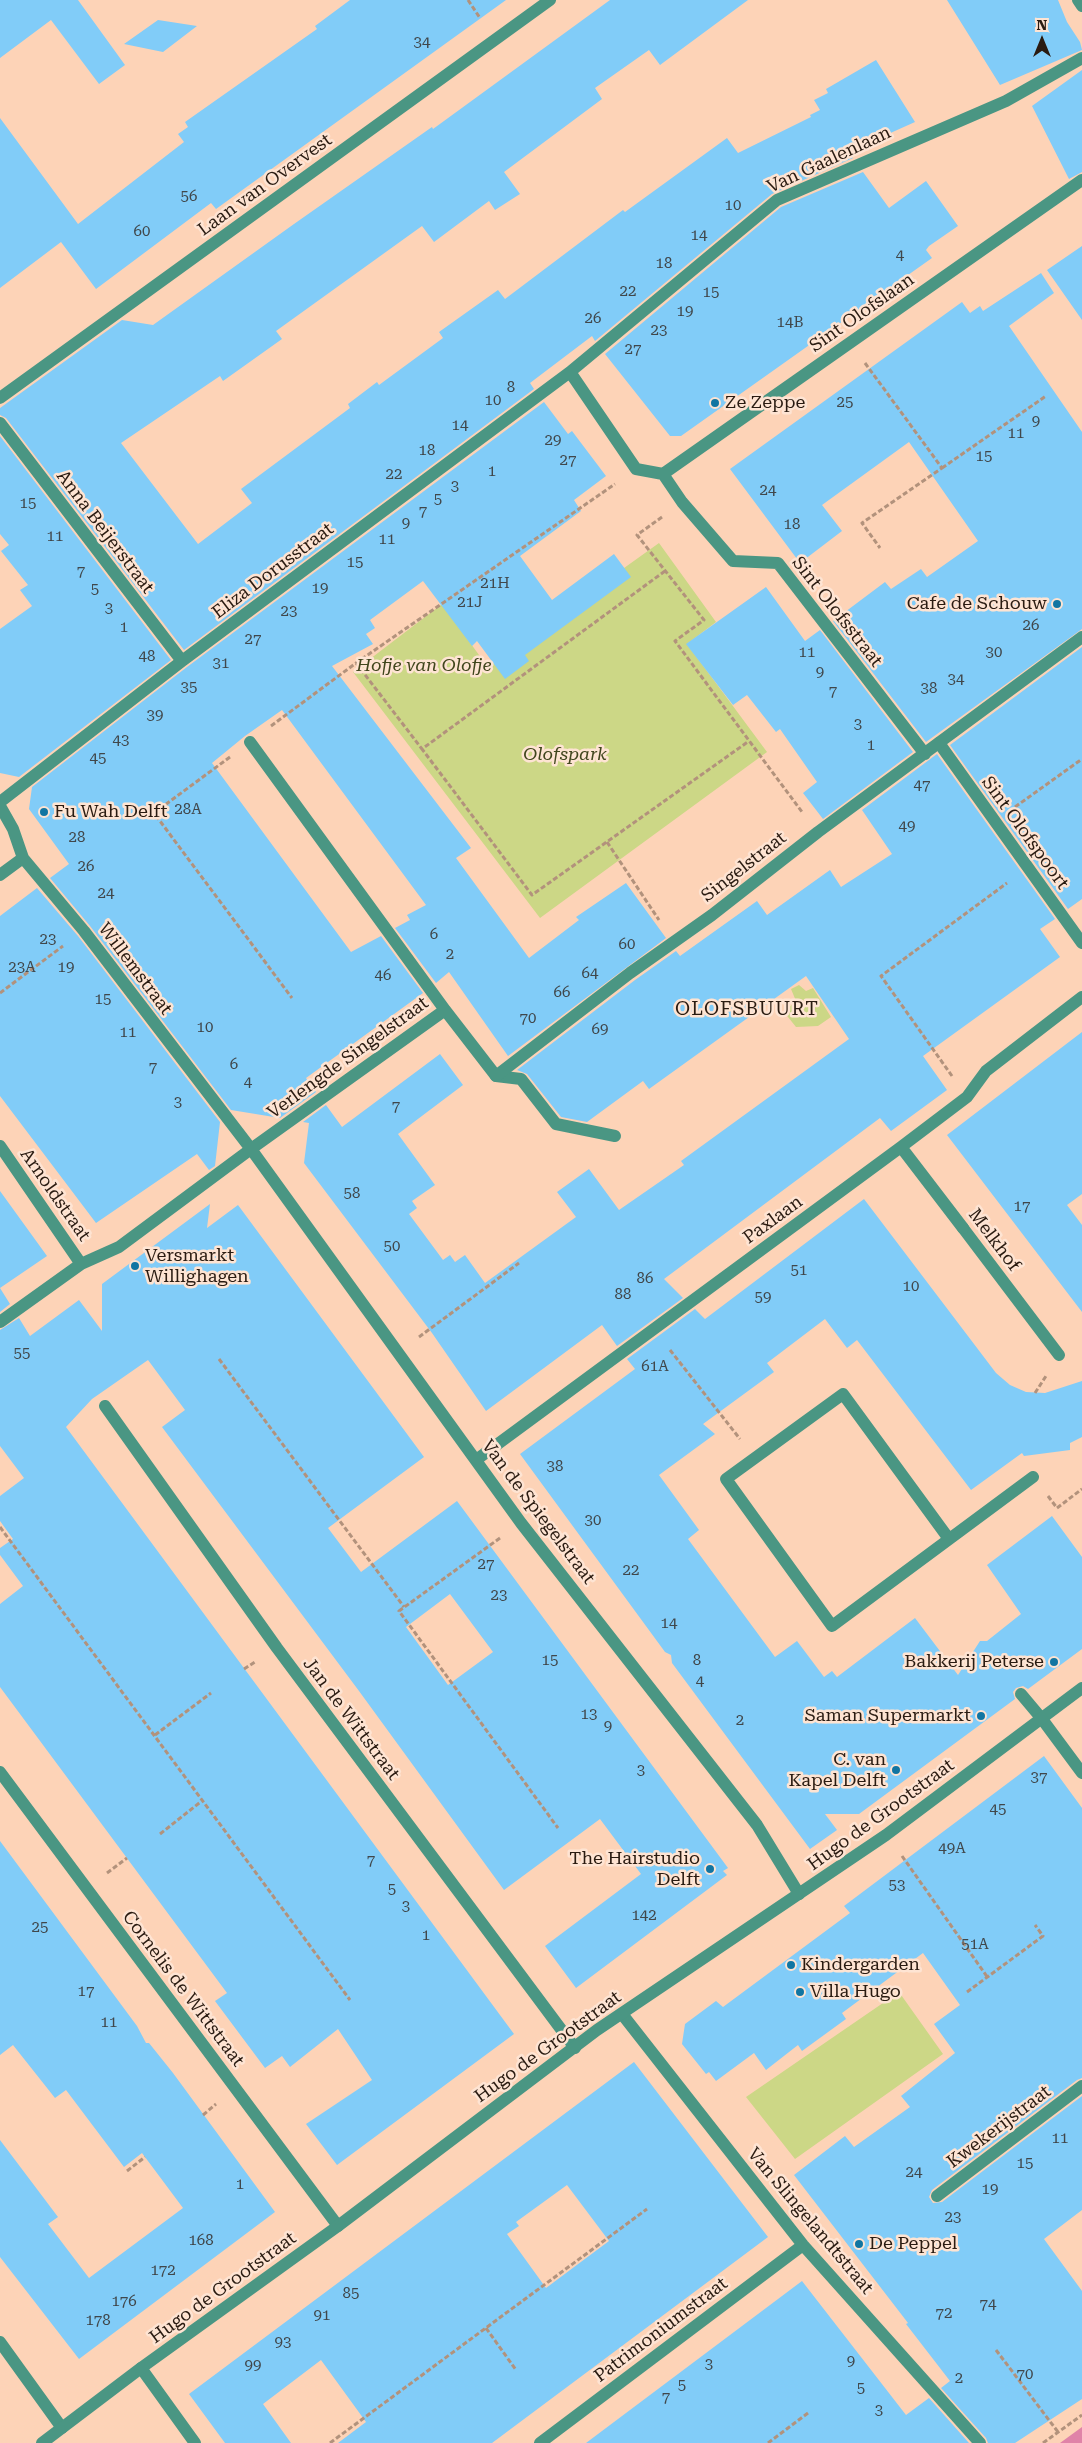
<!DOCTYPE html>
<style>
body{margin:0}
#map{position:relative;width:1082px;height:2443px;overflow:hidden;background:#fdd3b7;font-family:"Roboto Serif",serif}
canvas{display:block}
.north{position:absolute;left:1017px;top:15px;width:50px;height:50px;-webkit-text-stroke:4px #fee4d3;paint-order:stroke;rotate:0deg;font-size:14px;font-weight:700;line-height:20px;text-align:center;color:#2a1b11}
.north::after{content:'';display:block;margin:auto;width:18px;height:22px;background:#2a1b11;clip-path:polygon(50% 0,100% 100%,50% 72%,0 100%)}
</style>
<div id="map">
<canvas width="1082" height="2443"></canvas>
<div class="north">N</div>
</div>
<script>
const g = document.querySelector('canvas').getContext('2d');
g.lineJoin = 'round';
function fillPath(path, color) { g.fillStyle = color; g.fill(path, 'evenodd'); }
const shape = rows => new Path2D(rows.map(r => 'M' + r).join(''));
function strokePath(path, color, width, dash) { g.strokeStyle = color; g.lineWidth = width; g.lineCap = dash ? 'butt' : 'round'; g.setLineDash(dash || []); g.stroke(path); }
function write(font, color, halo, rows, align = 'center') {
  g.font = font + ' "Roboto Serif",serif'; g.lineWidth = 5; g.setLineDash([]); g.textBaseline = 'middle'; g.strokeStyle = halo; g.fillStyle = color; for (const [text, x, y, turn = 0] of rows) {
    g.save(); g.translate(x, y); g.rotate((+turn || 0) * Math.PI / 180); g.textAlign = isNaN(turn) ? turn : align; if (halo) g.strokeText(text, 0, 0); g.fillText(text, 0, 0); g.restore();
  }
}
fillPath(shape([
 [659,543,716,622,687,644,767,752,540,918,353,672,442,604,487,666],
 [799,985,806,991,813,988,831,1017,818,1026,796,1027,784,1012,796,1001,791,989],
 [899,1992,943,2054,795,2159,746,2097]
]), '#ccd786');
fillPath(shape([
 [1082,2427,1082,2443,1060,2443]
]), '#e083a8');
fillPath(shape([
 [0,0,78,0,125,65,99,84,51,20,0,58],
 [350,0,506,0,216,209,211,203,96,289,61,242,0,288,0,118,78,224,184,142,178,134,188,127,185,122,317,29,315,26],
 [610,0,748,0,660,65,649,50,595,88,602,99,504,172,520,194,495,210,489,201,434,242,422,226,276,331,282,339,223,381,220,376,121,443,198,544,252,503,241,489,350,408,348,404,377,382,379,385,443,338,439,332,498,290,505,299,623,210,625,212,727,138,738,153,811,117,810,115,820,110,814,100,828,93,826,89,876,60,915,122,848,152,853,158,772,194,595,341,592,336,530,383,534,389,184,650,6,418,0,415,0,408,122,320,153,325,294,224,432,127,433,129],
 [947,0,1058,0,1067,22,1080,42,1082,50,1000,85],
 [158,20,197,26,163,52,124,44],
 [1082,70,1082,172,1069,179,1032,106],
 [863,172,889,208,926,181,958,226,929,246,926,250,932,258,681,436,670,436,605,354,781,207],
 [1082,246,1082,320,1047,270],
 [1041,273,1054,293,1009,326,1082,432,1082,629,926,742,833,621,885,582,891,589,921,569,927,577,978,541,909,442,822,505,842,531,800,563,730,469,962,302,970,313,980,306,983,311],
 [544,402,568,434,572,431,606,476,574,500,581,511,520,556,552,600,614,554,631,577,525,655,529,661,505,679,477,641,472,646,423,581,370,620,375,628,366,634,373,644,332,666,471,848,456,858,529,958,579,920,576,917,626,883,666,938,508,1056,449,972,436,983,395,928,410,920,407,915,426,905,282,710,245,736,212,763,351,952,381,936,423,993,306,1078,316,1092,280,1118,231,1110,90,926,50,878,69,864,29,809,32,787,187,667],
 [0,436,171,660,19,777,0,773,0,629,32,606,20,590,28,585,1,551,9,545,0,534],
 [766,587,805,641,820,630,913,752,823,819,803,793,817,782,780,729,776,732,747,695,733,705,686,644],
 [1082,647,1082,899,1068,909,950,745],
 [937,754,1055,919,1040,929,1060,957,923,1056,947,1090,891,1131,880,1118,664,1279,683,1298,617,1346,602,1325,486,1411,432,1333,304,1163,309,1123,303,1122,326,1105,342,1127,440,1054,463,1085,398,1134,435,1185,412,1201,417,1208,409,1214,443,1260,450,1255,455,1262,465,1255,485,1283,576,1217,557,1192,589,1169,619,1210,684,1165,681,1161,849,1039,806,976,649,1089,643,1081,587,1122,561,1117,527,1074,517,1070,635,980,676,951,680,956,757,901,767,915,830,870,841,887,892,854,862,810],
 [37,888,78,936,220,1122,215,1166,209,1170,197,1154,96,1223,0,1096,0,916],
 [1082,1032,1082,1194,1067,1205,1082,1225,1082,1312,947,1135],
 [0,1191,47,1256,0,1288,10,1304,0,1312],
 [864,1199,996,1373,1010,1385,1026,1392,1045,1393,1082,1381,1082,1437,1070,1443,1070,1450,1024,1456,1022,1453,971,1490,857,1340,847,1348,825,1319,767,1363,774,1372,703,1424,715,1434,659,1475,699,1530,688,1539,775,1657,797,1641,824,1677,832,1671,837,1677,915,1618,958,1675,980,1641,987,1641,1021,1614,987,1565,1052,1516,1082,1557,1082,1649,1028,1689,1023,1686,1016,1688,1013,1692,1015,1699,859,1814,825,1814,837,1830,810,1849,672,1663,671,1655,665,1652,520,1454,635,1369,627,1359,695,1309,705,1319],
 [210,1204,207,1228,238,1205,424,1457,328,1528,361,1572,457,1501,728,1868,723,1871,727,1875,576,1988,545,1946,641,1874,600,1819,504,1890,359,1691,162,1427,185,1410,148,1360,92,1399,66,1427,514,2034,337,2165,306,2124,372,2080,338,2029,290,2067,282,2056,265,2068,215,2001,227,1993,0,1687,0,1604,23,1586,0,1555,0,1548,13,1539,0,1521,0,1496,24,1478,0,1446,0,1330,19,1318,30,1336,79,1300,102,1331,102,1284],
 [450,1594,493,1652,448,1685,406,1627],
 [1044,1756,1082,1808,1082,2078,1077,2080,932,2190,929,2197,933,2203,942,2202,1082,2096,1082,2210,1044,2239,1082,2291,1082,2399,1015,2443,988,2443,986,2438,941,2388,950,2381,906,2324,908,2323,794,2175,845,2136,854,2147,910,2107,901,2096,955,2053,934,2024,960,2005,923,1953,842,2013,846,2019,802,2051,798,2045,766,2070,754,2053,716,2081,709,2072,706,2074,682,2044,685,2024,716,2001,723,2007,850,1913,844,1906],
 [0,1841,137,2026,146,2043,149,2043,173,2073,275,2212,79,2359,0,2257,0,2140,58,2217,48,2224,89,2278,183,2208,142,2153,124,2167,66,2090,55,2098,13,2045,0,2055],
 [634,2062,768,2237,492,2443,338,2443,366,2422,321,2360,263,2404,291,2443,225,2443,189,2394],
 [567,2185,609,2241,546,2288,507,2234,519,2226,516,2222],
 [802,2281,906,2415,929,2398,969,2443,586,2443]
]), '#81ccf8');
strokePath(shape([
 [468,0,480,18],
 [865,363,942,468,862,523,880,548],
 [942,468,1046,396],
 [662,517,637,535,704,620,675,641,802,812],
 [665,571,422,749,532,895,749,741],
 [356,663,422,749],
 [271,726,356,663,615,484],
 [230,757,154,813,292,998],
 [1015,807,1082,759],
 [607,842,659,920],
 [0,993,63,946],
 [952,1076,881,976,1007,883],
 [419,1337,519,1263],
 [670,1350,740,1439],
 [219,1359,404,1607],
 [1035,1393,1046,1376],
 [1048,1496,1057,1508,1082,1489],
 [0,1527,350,2000],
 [500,1538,399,1611,558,1828],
 [244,1669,255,1662],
 [155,1735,211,1693],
 [160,1834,203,1800],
 [902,1856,988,1978],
 [107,1873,127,1858],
 [967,1992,1043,1936,1035,1925],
 [203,2115,216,2104],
 [127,2171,145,2157],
 [486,2328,516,2370],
 [996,2350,1058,2432],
 [330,2443,647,2209],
 [768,2443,808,2413],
 [1043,2443,1082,2415]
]), '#b2927c', 3, [5, 2.5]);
strokePath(shape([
 [496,1076,521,1079,556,1124,615,1136],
 [949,1539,843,1394,726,1479,832,1626,1033,1477],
 [1021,1694,1042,1719]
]), '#4a9683', 12);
strokePath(shape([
 [939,743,1082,943],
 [963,1228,1059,1355]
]), '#4a9683', 12);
strokePath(shape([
 [1078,0,1082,6],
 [570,372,636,469,663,474,682,502,733,561,778,563,925,754],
 [0,398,550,0],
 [0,423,182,661],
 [663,474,1082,180],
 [250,742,445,1010,496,1076,630,973,712,915,818,832,1082,637],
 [0,802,182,661,570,372,777,200,1006,101,1082,58],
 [0,806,13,829,23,858,84,931,251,1149,521,1523,757,1825,799,1894],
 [0,875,23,858],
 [0,1146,81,1264],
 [901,1147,963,1228],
 [0,1322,81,1264,119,1247,251,1149,445,1010],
 [105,1406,277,1648,575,2048],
 [476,1460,901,1147,967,1097,986,1071,1082,997],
 [1042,1719,1082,1773],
 [0,1772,338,2226],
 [622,2014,803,2245,980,2443],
 [937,2196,1082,2086],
 [0,2342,62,2428],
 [141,2368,195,2443],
 [540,2443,803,2245]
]), '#4a9683', 12);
strokePath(shape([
 [42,2443,141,2368,338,2226,597,2030,886,1835,1082,1688]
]), '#4a9683', 12);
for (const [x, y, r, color] of [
 [715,403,5,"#1175a2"],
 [1057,604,5,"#1175a2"],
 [44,812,5,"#1175a2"],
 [135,1266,5,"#1175a2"],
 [1054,1662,5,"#1175a2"],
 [981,1716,5,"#1175a2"],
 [896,1770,5,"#1175a2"],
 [710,1869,5,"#1175a2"],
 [791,1965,5,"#1175a2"],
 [800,1992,5,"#1175a2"],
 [859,2244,5,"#1175a2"]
]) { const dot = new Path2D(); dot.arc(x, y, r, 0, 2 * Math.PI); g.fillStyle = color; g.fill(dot); strokePath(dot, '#fee4d3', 2); }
write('15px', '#40474b', null, [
 ["34",422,43],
 ["56",189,197],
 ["10",733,206],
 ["60",142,232],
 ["14",699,236],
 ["4",900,256],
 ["18",664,264],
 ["22",628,292],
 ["15",711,293],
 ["19",685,312],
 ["26",593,319],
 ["14B",790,323],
 ["23",659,331],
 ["27",633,350],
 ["8",511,388],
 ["10",493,401],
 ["25",845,403],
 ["9",1036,422],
 ["14",460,426],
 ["11",1016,434],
 ["29",553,441],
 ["18",427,451],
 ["15",984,457],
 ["27",568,461],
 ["1",492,472],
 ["22",394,475],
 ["3",455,487],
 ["24",768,491],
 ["5",438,500],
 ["15",28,504],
 ["7",423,512],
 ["9",406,524],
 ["18",792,525],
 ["11",55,537],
 ["11",387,540],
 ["15",355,563],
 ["7",81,572],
 ["21H",495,584],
 ["19",320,589],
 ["5",95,590],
 ["21J",470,603],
 ["3",109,609],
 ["23",289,612],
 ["26",1031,626],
 ["1",124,628],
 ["27",253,640],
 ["11",807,653],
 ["30",994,653],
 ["48",147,657],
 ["31",221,664],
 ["9",820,673],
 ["34",956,680],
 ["35",189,688],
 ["38",929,689],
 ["7",833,692],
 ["39",155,716],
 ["3",858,725],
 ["43",121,741],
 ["1",871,746],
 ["45",98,759],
 ["47",922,786],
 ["28A",188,810],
 ["49",907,827],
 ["28",77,838],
 ["26",86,867],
 ["24",106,894],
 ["6",434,935],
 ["23",48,940],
 ["60",627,945],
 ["2",450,955],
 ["23A",22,968],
 ["19",66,968],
 ["64",590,974],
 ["46",383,976],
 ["66",562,993],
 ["15",103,1000],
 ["70",528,1019],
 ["10",205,1028],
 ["69",600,1030],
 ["11",128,1033],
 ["6",234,1065],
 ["7",153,1068],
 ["4",248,1083],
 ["3",178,1103],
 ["7",396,1107],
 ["58",352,1194],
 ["17",1022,1207],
 ["50",392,1247],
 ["51",799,1271],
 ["86",645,1279],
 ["10",911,1287],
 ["88",623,1295],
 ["59",763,1298],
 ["55",22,1354],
 ["61A",655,1367],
 ["38",555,1467],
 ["30",593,1521],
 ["27",486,1565],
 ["22",631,1571],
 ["23",499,1596],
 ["14",669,1624],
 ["15",550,1661],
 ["8",697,1661],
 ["4",700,1682],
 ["13",589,1715],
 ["2",740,1721],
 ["9",608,1727],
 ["3",641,1771],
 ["37",1039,1778],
 ["45",998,1810],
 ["49A",952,1849],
 ["7",371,1861],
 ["53",897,1886],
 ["5",392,1890],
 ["3",406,1907],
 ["142",644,1916],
 ["25",40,1928],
 ["1",426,1936],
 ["51A",975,1945],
 ["17",86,1992],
 ["11",109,2023],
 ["11",1060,2139],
 ["15",1025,2164],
 ["24",914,2173],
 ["1",240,2185],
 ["19",990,2190],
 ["23",953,2218],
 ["168",201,2241],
 ["172",163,2271],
 ["85",351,2294],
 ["176",124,2302],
 ["74",988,2305],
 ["72",944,2314],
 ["91",322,2316],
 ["178",98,2321],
 ["93",283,2343],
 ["9",851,2362],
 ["3",709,2365],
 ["99",253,2366],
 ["70",1025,2375],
 ["2",959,2379],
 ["5",682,2386],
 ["5",861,2389],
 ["7",666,2398],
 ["3",879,2411]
]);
write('18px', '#2a1b11', '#fee4d3', [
 ["Van Gaalenlaan",829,160,-25],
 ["Laan van Overvest",265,185,-36],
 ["Sint Olofslaan",862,313,-35],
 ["Anna Beijerstraat",105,532,53],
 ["Eliza Dorusstraat",273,571,-37],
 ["Sint Olofsstraat",837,612,52],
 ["Sint Olofspoort",1025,833,54],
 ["Singelstraat",744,867,-38],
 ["Willemstraat",135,969,53],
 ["Verlengde Singelstraat",348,1058,-36],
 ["Arnoldstraat",55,1195,55],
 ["Paxlaan",773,1220,-36],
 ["Melkhof",994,1240,53],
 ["Van de Spiegelstraat",538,1512,53],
 ["Jan de Wittstraat",351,1719,53],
 ["Hugo de Grootstraat",881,1815,-36],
 ["Cornelis de Wittstraat",183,1989,53],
 ["Hugo de Grootstraat",548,2047,-36],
 ["Kwekerijstraat",999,2127,-37],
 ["Van Slingelandtstraat",810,2221,50],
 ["Hugo de Grootstraat",223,2288,-36],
 ["Patrimoniumstraat",661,2330,-37]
]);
write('18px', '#2a1b11', '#fee4d3', [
 ["Ze Zeppe",725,403],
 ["Cafe de Schouw",1047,604,"right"],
 ["Fu Wah Delft",54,812],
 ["Versmarkt",145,1256],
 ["Willighagen",145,1277],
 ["Bakkerij Peterse",1044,1662,"right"],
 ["Saman Supermarkt",971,1716,"right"],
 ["C. van",886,1760,"right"],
 ["Kapel Delft",886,1781,"right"],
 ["The Hairstudio",700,1859,"right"],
 ["Delft",700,1880,"right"],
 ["Kindergarden",801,1965],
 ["Villa Hugo",810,1992],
 ["De Peppel",869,2244]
], 'left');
write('italic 18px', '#41461d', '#fee4d3', [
 ["Hofje van Olofje",424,666],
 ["Olofspark",565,755]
]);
g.letterSpacing = '1px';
write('19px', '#2a1b11', '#fee4d3', [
 ["OLOFSBUURT",747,1009]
]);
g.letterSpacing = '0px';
</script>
